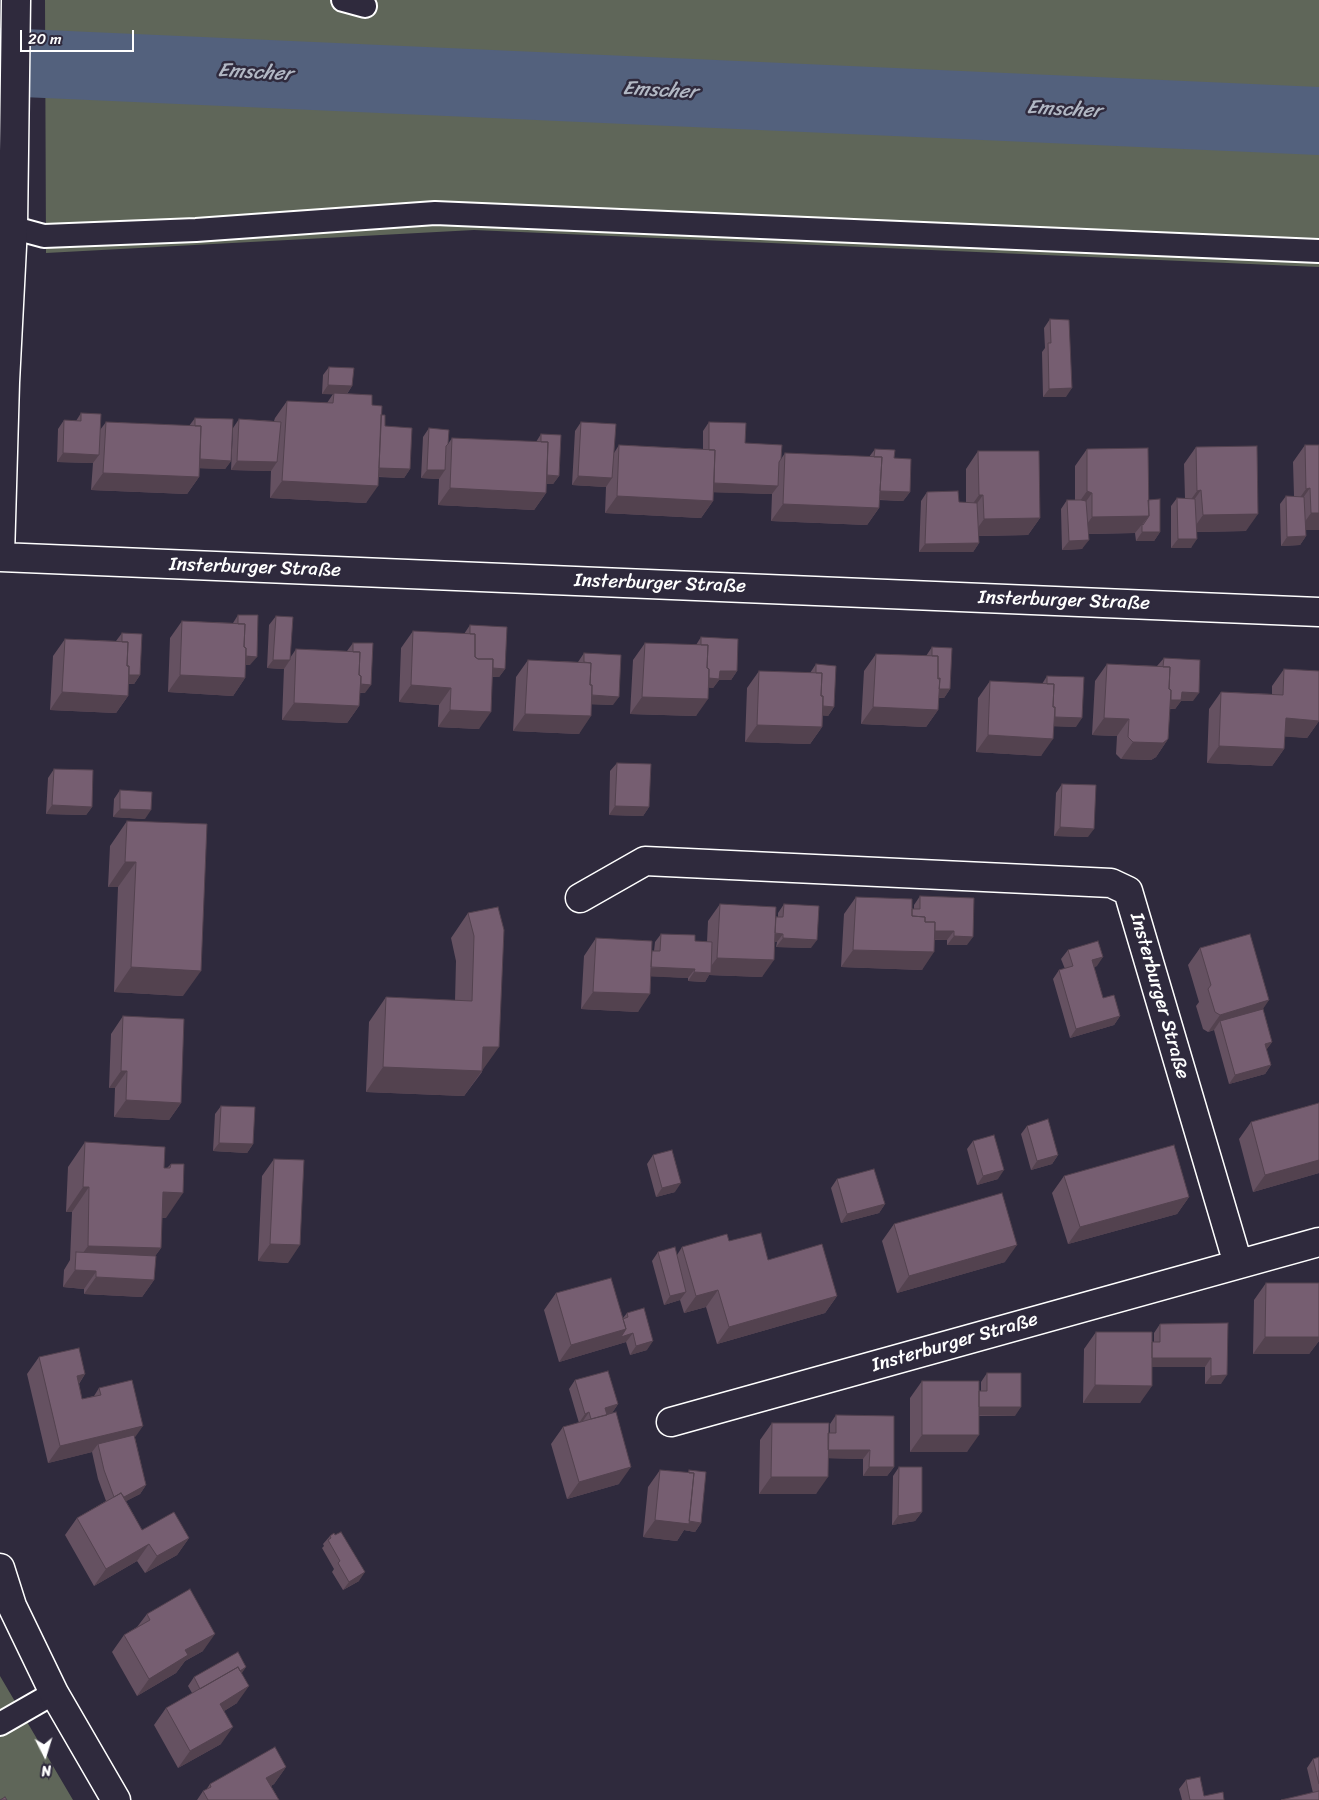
<!DOCTYPE html>
<meta charset="utf-8">
<style>
body{margin:0}
#map{position:relative;width:1319px;height:1800px;overflow:hidden;background:#2f2a3d;font-family:Sriracha,sans-serif}
canvas{display:block}
.north{position:absolute;left:20px;top:1730px;width:50px;height:50px;-webkit-text-stroke:4px #2f2a3d;paint-order:stroke;rotate:175deg;font-size:14px;font-weight:700;line-height:20px;text-align:center;color:#fff}
.north::after{content:'';display:block;margin:auto;width:18px;height:22px;background:#fff;clip-path:polygon(50% 0,100% 100%,50% 72%,0 100%)}
.scale{position:absolute;left:20px;top:30px;width:114px;height:22px;box-sizing:border-box;border:2px solid #fff;border-top:0;padding-left:6px;font-size:15px;line-height:18px;white-space:nowrap;color:#fff;-webkit-text-stroke:4px #2f2a3d;paint-order:stroke}
</style>
<div id="map">
<canvas width="1319" height="1800"></canvas>
<div class="north">N</div>
<div class="scale">20 m</div>
</div>
<script>
const g = document.querySelector('canvas').getContext('2d');
g.lineJoin = 'round';
function fillPath(path, color) { g.fillStyle = color; g.fill(path, 'evenodd'); }
const shape = rows => new Path2D(rows.map(r => 'M' + r).join(''));
function strokePath(path, color, width, dash) { g.strokeStyle = color; g.lineWidth = width; g.lineCap = dash ? 'butt' : 'round'; g.setLineDash(dash || []); g.stroke(path); }
function write(font, color, halo, rows, align = 'center') {
  g.font = font + ' Sriracha,sans-serif'; g.lineWidth = 5; g.setLineDash([]); g.textBaseline = 'middle'; g.strokeStyle = halo; g.fillStyle = color; for (const [text, x, y, turn = 0] of rows) {
    g.save(); g.translate(x, y); g.rotate((+turn || 0) * Math.PI / 180); g.textAlign = isNaN(turn) ? turn : align; if (halo) g.strokeText(text, 0, 0); g.fillText(text, 0, 0); g.restore();
  }
}
fillPath(shape([
 [45,0,1319,0,1319,267,474,230,46,253],
 [0,1676,73,1800,0,1800]
]), '#5f6659');
strokePath(shape([
 [0,62,1319,121]
]), '#53617d', 68);
const service = shape([
 [343,0,365,6],
 [0,224,44,236,196,230,435,213,1319,251],
 [0,1724,54,1693]
]);
const minor = shape([
 [0,556,5,382,13,227,16,0],
 [0,557,1319,612],
 [580,898,645,861,1111,883,1128,891,1238,1264],
 [671,1422,1319,1242],
 [0,1568,12,1606,54,1693,116,1800]
]);
strokePath(service, '#fff', 26);
strokePath(minor, '#fff', 31);
strokePath(service, '#2f2a3d', 22);
strokePath(minor, '#2f2a3d', 28);
fillPath(shape([
 [1050,319,1066,397,1043,397,1042,352,1045,348,1044,328],
 [329,367,352,386,347,394,372,405,381,415,385,426,410,469,404,478,378,477,366,503,270,498,271,470,271,471,231,470,233,428,239,419,274,421,275,418,287,401,327,403,333,394,322,394,323,375],
 [81,413,100,430,106,422,189,426,195,418,231,461,225,469,199,468,199,477,187,494,91,490,93,463,57,462,58,429,64,420,76,421],
 [581,422,614,453,619,445,703,449,703,431,709,422,745,443,781,459,785,453,869,457,875,449,894,458,910,492,903,501,879,500,879,508,867,525,771,521,772,494,713,492,713,501,701,518,605,513,606,487,572,485,575,431],
 [429,428,448,444,452,438,536,442,541,434,559,476,553,484,546,484,546,493,534,510,438,505,439,479,421,478,423,437],
 [1305,445,1319,530,1306,530,1306,536,1300,545,1281,546,1280,504,1286,496,1294,496,1293,462],
 [1196,447,1246,531,1197,532,1191,548,1171,548,1171,506,1177,498,1185,498,1184,464],
 [1087,449,1148,500,1160,532,1154,541,1136,541,1135,533,1088,534,1082,549,1062,550,1061,509,1067,500,1075,500,1075,466],
 [978,451,1040,518,1028,535,979,536,979,543,973,552,919,552,921,501,927,492,959,502,966,503,966,469],
 [238,615,250,665,245,665,245,678,233,696,168,692,170,638,182,621,233,623],
 [276,616,290,658,296,649,347,651,353,643,365,693,360,693,359,706,347,723,282,720,284,668,284,669,267,668,269,625],
 [470,625,505,669,499,677,492,677,479,729,438,727,439,705,399,702,401,648,413,631,464,634],
 [122,633,140,675,134,684,128,684,128,696,116,713,50,710,53,656,65,639,116,641],
 [701,637,737,671,731,680,719,680,713,688,708,687,696,716,630,714,633,660,645,643,696,645],
 [932,647,950,689,944,698,939,698,938,710,926,727,861,724,864,671,876,654,926,656],
 [584,653,613,705,591,704,579,734,513,731,516,677,528,660,578,662],
 [1164,658,1193,701,1181,701,1175,709,1170,709,1168,739,1156,757,1151,760,1121,759,1116,754,1117,736,1092,735,1095,681,1107,664,1157,666],
 [816,664,834,707,828,716,823,715,822,727,810,744,745,742,747,688,759,671,810,673],
 [1284,669,1319,721,1307,738,1285,736,1284,749,1272,766,1207,763,1209,709,1221,692,1272,694,1272,686],
 [1047,676,1076,727,1054,726,1041,756,976,752,978,698,990,681,1042,684],
 [617,763,649,807,643,816,609,815,610,771],
 [54,769,92,807,86,815,46,814,48,778],
 [1062,784,1088,837,1054,836,1056,793],
 [120,790,145,819,113,817,114,799],
 [127,821,183,996,114,992,118,887,108,887,110,846],
 [920,896,967,945,947,945,947,940,934,940,922,970,841,967,844,914,856,897,914,909,914,905],
 [720,904,778,917,778,913,784,904,811,948,776,947,777,942,774,942,762,977,709,975,705,982,688,981,688,978,651,976,638,1012,581,1009,584,956,596,938,654,951,655,942,661,934,695,941,707,942,708,921],
 [498,907,482,1072,464,1096,366,1092,369,1022,386,997,455,1001,456,961,451,938,468,913],
 [1200,948,1263,1009,1272,1042,1266,1050,1271,1065,1265,1074,1229,1084,1214,1030,1208,1032,1203,1029,1196,1006,1199,1002,1188,965],
 [1068,950,1097,966,1094,967,1103,998,1120,1016,1114,1025,1070,1038,1053,979,1059,970,1065,969,1061,959],
 [123,1016,181,1103,169,1120,114,1117,115,1088,109,1088,111,1034],
 [1319,1103,1319,1173,1253,1192,1239,1139,1251,1122],
 [221,1106,253,1144,247,1153,213,1151,215,1114],
 [1027,1126,1058,1155,1052,1164,1031,1170,1021,1134],
 [973,1141,998,1179,977,1185,967,1149],
 [85,1142,164,1168,167,1168,171,1164,166,1218,162,1218,161,1248,155,1256,154,1280,142,1297,84,1294,84,1289,63,1287,64,1270,70,1260,72,1212,66,1212,68,1167],
 [653,1155,675,1192,656,1197,647,1164],
 [274,1159,288,1263,258,1261,262,1176],
 [1064,1176,1189,1197,1177,1214,1068,1244,1052,1193],
 [837,1179,885,1204,879,1213,841,1223,831,1188],
 [894,1224,1005,1262,897,1293,882,1241],
 [729,1241,768,1260,837,1296,825,1313,717,1344,706,1307,684,1313,680,1300,664,1305,652,1261,658,1252,677,1255,682,1247],
 [1266,1283,1319,1283,1319,1341,1309,1354,1253,1354,1254,1300],
 [556,1293,623,1318,627,1313,647,1350,630,1355,626,1342,559,1362,544,1310],
 [1228,1323,1221,1384,1205,1384,1205,1367,1152,1367,1140,1403,1083,1403,1084,1349,1096,1332,1154,1342,1154,1333,1160,1324],
 [39,1357,85,1374,79,1384,82,1399,94,1396,99,1388,135,1438,146,1485,140,1494,126,1501,142,1530,189,1538,177,1555,145,1573,137,1561,94,1586,65,1535,77,1518,106,1501,98,1479,92,1452,48,1463,27,1374],
 [987,1373,1015,1416,979,1416,967,1452,910,1452,910,1398,922,1381,981,1391,981,1382],
 [575,1380,618,1404,612,1413,607,1414,619,1484,567,1499,551,1444,563,1427,579,1423,569,1389],
 [836,1415,894,1467,887,1476,863,1476,863,1459,828,1458,816,1494,759,1494,760,1440,772,1423,830,1433,830,1424],
 [899,1467,922,1512,915,1521,892,1525,893,1476],
 [660,1470,688,1473,689,1470,701,1523,695,1532,684,1530,677,1541,643,1537,648,1487],
 [335,1535,359,1581,343,1590,332,1572,334,1569,322,1548,324,1546,323,1544,330,1536],
 [147,1614,203,1651,185,1661,176,1673,137,1696,112,1652,124,1635,137,1627],
 [242,1674,237,1703,224,1711,221,1744,178,1768,154,1725,166,1708,192,1693,188,1686,194,1677],
 [1319,1757,1319,1800,1313,1793,1307,1768,1313,1759],
 [286,1767,274,1784,271,1786,279,1800,197,1800,203,1791,206,1790,210,1784],
 [1186,1780,1204,1796,1224,1800,1182,1800,1179,1789]
]), '#655161');
fillPath(shape([
 [328,385,352,386,346,395,322,394],
 [1072,388,1066,397,1043,397,1049,389],
 [63,453,99,455,93,463,57,462],
 [194,459,231,461,225,469,188,468],
 [237,461,277,462,271,471,231,470],
 [373,467,410,469,404,478,367,476],
 [427,470,445,470,439,479,421,478],
 [103,473,199,477,187,494,91,490],
 [541,475,559,476,553,484,535,484],
 [578,476,612,478,606,487,572,485],
 [282,481,378,486,366,503,270,498],
 [708,483,778,486,772,494,702,492],
 [450,488,546,493,534,510,438,505],
 [1310,488,1298,505,1294,506,1306,489],
 [1201,490,1189,507,1185,508,1197,491],
 [875,491,910,492,903,501,869,499],
 [1087,491,1092,493,1080,510,1075,508],
 [979,495,983,495,971,512,967,512],
 [617,496,713,501,701,518,605,513],
 [783,504,879,508,867,525,771,521],
 [1311,513,1319,513,1319,530,1299,530],
 [1258,514,1246,531,1191,532,1203,515],
 [1149,516,1135,533,1080,534,1092,517],
 [1040,518,1028,535,972,536,984,519],
 [1142,532,1160,532,1154,541,1136,541],
 [1306,536,1300,545,1281,546,1287,537],
 [1178,539,1197,539,1191,548,1171,548],
 [1089,540,1082,549,1062,550,1069,541],
 [979,543,973,552,919,552,925,544],
 [238,656,257,657,250,665,232,665],
 [273,660,290,660,284,669,267,668],
 [472,667,505,669,499,677,466,676],
 [720,671,737,671,731,680,719,680,713,688,697,687],
 [121,674,140,675,134,684,115,683],
 [180,675,245,678,233,696,168,692],
 [353,684,371,685,365,693,347,692],
 [411,685,451,688,439,705,399,702],
 [934,689,950,689,944,698,928,697],
 [62,692,128,696,116,713,50,710],
 [1182,692,1199,693,1193,701,1181,701,1175,709,1159,708],
 [586,695,619,697,613,705,580,704],
 [642,697,708,699,696,716,630,714],
 [294,703,359,706,347,723,282,720],
 [817,706,834,707,828,716,811,715],
 [873,707,938,710,926,727,861,724],
 [450,710,491,712,479,729,438,727],
 [525,714,591,716,579,734,513,731],
 [1049,717,1082,718,1076,727,1043,726],
 [1104,718,1129,719,1117,736,1092,735],
 [1286,718,1319,721,1307,738,1273,736],
 [757,725,822,727,810,744,745,742],
 [988,735,1053,739,1041,756,976,752],
 [1168,739,1156,757,1151,760,1121,759,1133,742],
 [1219,746,1284,749,1272,766,1207,763],
 [52,805,92,807,86,815,46,814],
 [615,806,649,807,643,816,609,815],
 [120,809,151,810,145,819,113,817],
 [1060,827,1094,829,1088,837,1054,836],
 [125,862,136,862,118,887,108,887],
 [919,930,954,931,947,940,913,939],
 [769,933,783,934,777,942,763,942],
 [954,936,973,937,967,945,947,945],
 [783,938,817,940,811,948,776,947],
 [853,950,934,952,922,970,841,967],
 [1103,957,1097,966,1086,969,1092,960],
 [717,958,774,960,762,977,709,975,705,982,688,981,694,972,706,973],
 [131,967,201,971,183,996,114,992],
 [645,967,695,969,688,978,639,976],
 [593,992,650,994,638,1012,581,1009],
 [1269,1000,1257,1018,1220,1021,1214,1030,1208,1032,1220,1015],
 [1120,1016,1114,1025,1070,1038,1076,1029],
 [1272,1042,1266,1050,1265,1044],
 [483,1047,499,1047,464,1096,366,1092,383,1067],
 [1271,1065,1265,1074,1229,1084,1235,1075],
 [121,1071,127,1071,115,1088,109,1088],
 [126,1100,181,1103,169,1120,114,1117],
 [219,1143,253,1144,247,1153,213,1151],
 [1058,1155,1052,1164,1031,1170,1037,1161],
 [1319,1160,1319,1173,1253,1192,1265,1175],
 [1004,1170,998,1179,977,1185,983,1176],
 [681,1183,675,1192,656,1197,662,1188],
 [83,1187,89,1187,72,1212,66,1212],
 [163,1192,183,1193,166,1218,145,1217],
 [1189,1197,1177,1214,1068,1244,1080,1227],
 [885,1204,879,1213,841,1223,847,1214],
 [270,1244,300,1245,288,1263,258,1261],
 [1017,1245,1005,1262,897,1293,909,1276],
 [88,1246,161,1248,143,1273,96,1272,84,1289,63,1287,75,1270,75,1264],
 [96,1277,154,1280,142,1297,84,1294],
 [718,1290,706,1307,684,1313,696,1296],
 [686,1292,680,1300,664,1305,670,1296],
 [837,1296,825,1313,717,1344,729,1327],
 [626,1329,633,1333,626,1342,559,1362,571,1345],
 [1265,1337,1319,1337,1319,1341,1309,1354,1253,1354],
 [653,1341,647,1350,630,1355,636,1346],
 [1146,1358,1211,1358,1205,1367,1140,1367],
 [85,1374,73,1392,77,1376],
 [1227,1375,1221,1384,1205,1384,1211,1376],
 [1095,1385,1152,1386,1140,1403,1083,1403],
 [618,1404,612,1413,599,1416,605,1408],
 [973,1407,1021,1407,1015,1416,967,1415],
 [589,1412,583,1421,579,1423,585,1414],
 [143,1426,131,1443,98,1444,92,1452,48,1463,60,1446],
 [922,1435,979,1435,967,1452,910,1452],
 [823,1450,870,1450,863,1459,816,1458],
 [631,1467,619,1484,567,1499,579,1482],
 [869,1467,894,1467,887,1476,863,1476],
 [771,1477,828,1477,816,1494,759,1494],
 [146,1485,140,1494,109,1510,115,1501],
 [922,1512,915,1521,892,1525,898,1516],
 [655,1520,684,1521,701,1523,695,1532,684,1530,677,1541,643,1537],
 [189,1538,177,1555,145,1573,157,1556],
 [149,1544,137,1561,94,1586,106,1569],
 [365,1572,359,1581,343,1590,349,1582],
 [215,1634,203,1651,185,1661,176,1673,137,1696,149,1679,185,1650],
 [246,1667,240,1676,202,1693],
 [249,1686,237,1703,208,1721,220,1704],
 [233,1727,221,1744,178,1768,190,1751],
 [286,1767,274,1784,254,1795,266,1778]
]), '#53424f');
const building = shape([
 [1050,319,1069,320,1072,388,1049,389,1048,343,1051,343,1050,319],
 [329,367,354,368,352,386,328,385,329,367],
 [334,393,372,395,372,405,382,406,378,486,282,481,287,401,333,403,334,393],
 [81,413,101,414,99,455,63,453,64,420,81,421,81,413],
 [381,415,385,415,385,426,412,428,410,469,379,468,381,415],
 [195,418,233,419,231,461,200,459,201,426,195,426,195,418],
 [239,419,281,422,277,462,237,461,239,419],
 [106,422,201,426,199,477,103,473,106,422],
 [581,422,616,424,612,478,578,476,581,422],
 [709,422,746,423,745,443,782,445,781,459,779,462,778,486,714,483,715,450,709,450,709,422],
 [429,428,449,430,448,444,446,446,445,470,427,470,429,428],
 [541,434,561,435,559,476,547,475,548,442,541,442,541,434],
 [452,438,548,442,546,493,450,488,452,438],
 [619,445,715,450,713,501,617,496,619,445],
 [1305,445,1319,445,1319,513,1311,513,1310,488,1306,489,1305,445],
 [1257,446,1258,514,1203,515,1201,490,1197,491,1196,447,1257,446],
 [1148,448,1149,516,1092,517,1092,493,1087,491,1087,449,1148,448],
 [875,449,895,450,894,458,911,459,910,492,880,491,882,457,874,457,875,449],
 [978,451,1039,451,1040,518,984,519,983,495,979,495,978,451],
 [785,453,882,457,879,508,783,504,785,453],
 [958,491,959,502,977,503,979,543,925,544,927,492,958,491],
 [1286,496,1304,497,1306,536,1287,537,1286,496],
 [1177,498,1195,499,1197,539,1178,539,1177,498],
 [1160,499,1160,532,1142,532,1142,524,1143,525,1149,516,1148,500,1160,499],
 [1067,500,1081,500,1086,501,1089,540,1069,541,1067,500],
 [238,615,258,615,257,657,246,656,246,648,244,647,245,624,238,624,238,615],
 [276,616,293,617,290,660,273,660,276,616],
 [182,621,245,624,244,647,246,648,245,678,180,675,182,621],
 [470,625,507,627,505,669,493,668,493,659,478,659,475,657,475,634,470,634,470,625],
 [413,631,475,634,475,657,478,659,493,659,491,712,450,710,451,688,411,685,413,631],
 [122,633,142,634,140,675,129,675,129,666,127,666,128,642,122,642,122,633],
 [701,637,738,639,737,671,720,671,719,679,709,678,709,669,707,668,708,645,701,645,701,637],
 [65,639,128,642,127,666,129,666,128,696,62,692,65,639],
 [353,643,373,643,371,685,361,684,361,676,359,675,360,652,353,652,353,643],
 [645,643,708,645,707,668,709,669,708,699,642,697,645,643],
 [932,647,952,648,950,689,939,689,940,678,938,679,938,656,932,656,932,647],
 [296,649,360,652,359,675,361,676,359,706,294,703,296,649],
 [584,653,621,655,619,697,592,695,592,685,590,685,591,663,584,662,584,653],
 [876,654,938,656,938,679,940,678,938,710,873,707,876,654],
 [1164,658,1200,660,1199,693,1182,692,1181,700,1171,700,1171,690,1169,689,1170,667,1163,667,1164,658],
 [528,660,591,663,590,685,592,685,591,716,525,714,528,660],
 [816,664,836,666,834,707,823,706,823,696,821,696,822,673,816,673,816,664],
 [1107,664,1170,667,1169,689,1171,690,1168,739,1163,743,1133,742,1128,737,1129,719,1104,718,1107,664],
 [1284,669,1319,671,1319,721,1286,718,1284,749,1219,746,1221,692,1283,695,1284,669],
 [759,671,822,673,821,696,823,696,822,727,757,725,759,671],
 [1047,676,1084,677,1082,718,1055,717,1055,707,1053,707,1054,684,1047,684,1047,676],
 [990,681,1054,684,1053,707,1055,707,1053,739,988,735,990,681],
 [617,763,651,764,649,807,615,806,617,763],
 [54,769,93,770,92,807,52,805,54,769],
 [1062,784,1096,785,1094,829,1060,827,1062,784],
 [120,790,152,792,151,810,120,809,120,790],
 [127,821,207,824,201,971,131,967,136,862,125,862,127,821],
 [920,896,974,898,973,937,954,936,954,931,935,931,935,922,925,922,925,917,912,916,912,909,920,909,920,896],
 [856,897,912,899,912,916,925,917,925,922,935,922,934,952,853,950,856,897],
 [720,904,776,907,774,960,717,958,720,904],
 [784,904,819,906,817,940,783,938,783,934,775,933,776,917,783,917,784,904],
 [498,907,504,930,499,1047,483,1047,482,1071,383,1067,386,997,472,1001,474,936,468,913,498,907],
 [661,934,695,935,695,941,712,942,711,973,694,972,695,969,651,967,652,951,660,951,661,934],
 [1250,934,1269,1000,1220,1015,1215,1012,1208,989,1211,985,1200,948,1250,934],
 [596,938,652,941,650,994,593,992,596,938],
 [1098,941,1103,957,1092,960,1103,998,1114,995,1120,1016,1076,1029,1059,970,1073,966,1068,950,1098,941],
 [1263,1009,1272,1042,1265,1044,1271,1065,1235,1075,1220,1021,1263,1009],
 [123,1016,184,1019,181,1103,126,1100,127,1071,121,1071,123,1016],
 [1319,1103,1319,1160,1265,1175,1251,1122,1319,1103],
 [221,1106,255,1107,253,1144,219,1143,221,1106],
 [1048,1119,1058,1155,1037,1161,1027,1126,1048,1119],
 [994,1135,1004,1170,983,1176,973,1141,994,1135],
 [85,1142,165,1147,164,1168,170,1168,171,1164,184,1164,183,1193,163,1192,161,1248,88,1246,89,1187,83,1187,85,1142],
 [1174,1145,1189,1197,1080,1227,1064,1176,1174,1145],
 [672,1150,681,1183,662,1188,653,1155,672,1150],
 [274,1159,304,1160,300,1245,270,1244,274,1159],
 [874,1169,885,1204,847,1214,837,1179,874,1169],
 [1002,1193,1017,1245,909,1276,894,1224,1002,1193],
 [761,1233,768,1260,822,1244,837,1296,729,1327,718,1290,696,1296,682,1247,727,1234,729,1241,761,1233],
 [675,1247,686,1292,670,1296,658,1252,675,1247],
 [76,1252,156,1256,154,1280,96,1277,96,1271,75,1270,76,1252],
 [611,1278,626,1329,571,1345,556,1293,611,1278],
 [1266,1283,1319,1283,1319,1337,1265,1337,1266,1283],
 [644,1308,653,1341,636,1346,633,1333,621,1337,626,1329,623,1319,628,1317,627,1313,644,1308],
 [1228,1323,1227,1375,1211,1376,1211,1358,1152,1358,1152,1342,1160,1342,1160,1324,1228,1323],
 [1096,1332,1152,1332,1152,1386,1095,1385,1096,1332],
 [79,1348,85,1374,77,1376,82,1399,101,1395,99,1388,132,1380,143,1426,60,1446,39,1357,79,1348],
 [608,1371,618,1404,605,1408,607,1415,591,1419,589,1412,585,1414,575,1380,608,1371],
 [987,1373,1021,1373,1021,1407,979,1407,979,1391,987,1391,987,1373],
 [922,1381,979,1381,979,1435,922,1435,922,1381],
 [616,1412,631,1467,579,1482,563,1427,616,1412],
 [836,1415,894,1416,894,1467,869,1467,870,1450,828,1450,828,1433,836,1433,836,1415],
 [772,1423,829,1423,828,1477,771,1477,772,1423],
 [134,1435,146,1485,124,1497,121,1493,114,1497,104,1470,98,1444,134,1435],
 [899,1467,922,1467,922,1512,898,1516,899,1467],
 [660,1470,694,1473,689,1524,655,1520,660,1470],
 [689,1470,706,1472,701,1523,689,1521,694,1473,689,1473,689,1470],
 [121,1493,142,1530,174,1512,189,1538,157,1556,149,1544,106,1569,77,1518,121,1493],
 [341,1532,365,1572,349,1582,338,1563,340,1561,328,1540,331,1538,330,1536,334,1533,335,1535,341,1532],
 [190,1589,215,1634,185,1650,188,1655,149,1679,124,1635,150,1620,147,1614,190,1589],
 [238,1652,246,1667,240,1671,238,1667,200,1689,194,1677,238,1652],
 [238,1667,249,1686,220,1704,233,1727,190,1751,166,1708,238,1667],
 [275,1747,286,1767,266,1778,279,1800,208,1800,203,1791,211,1787,210,1784,275,1747],
 [1319,1757,1319,1784,1313,1759,1319,1757],
 [1200,1777,1204,1796,1223,1792,1224,1800,1190,1800,1186,1780,1200,1777],
 [1319,1791,1319,1800,1281,1800,1319,1791],
 [5,1797,7,1800,0,1800,5,1797]
]);
fillPath(building, '#765e71');
strokePath(building, '#53424f', 1);
write('19px', '#fff', '#2f2a3d', [
 ["Insterburger Straße",255,568,2],
 ["Insterburger Straße",660,584,2],
 ["Insterburger Straße",1064,601,2],
 ["Insterburger Straße",1159,996,74],
 ["Insterburger Straße",955,1343,-16]
]);
write('italic 20px', '#b2b8c4', '#2f2a3d', [
 ["Emscher",255,73,3],
 ["Emscher",660,91,3],
 ["Emscher",1064,110,3]
]);
</script>
